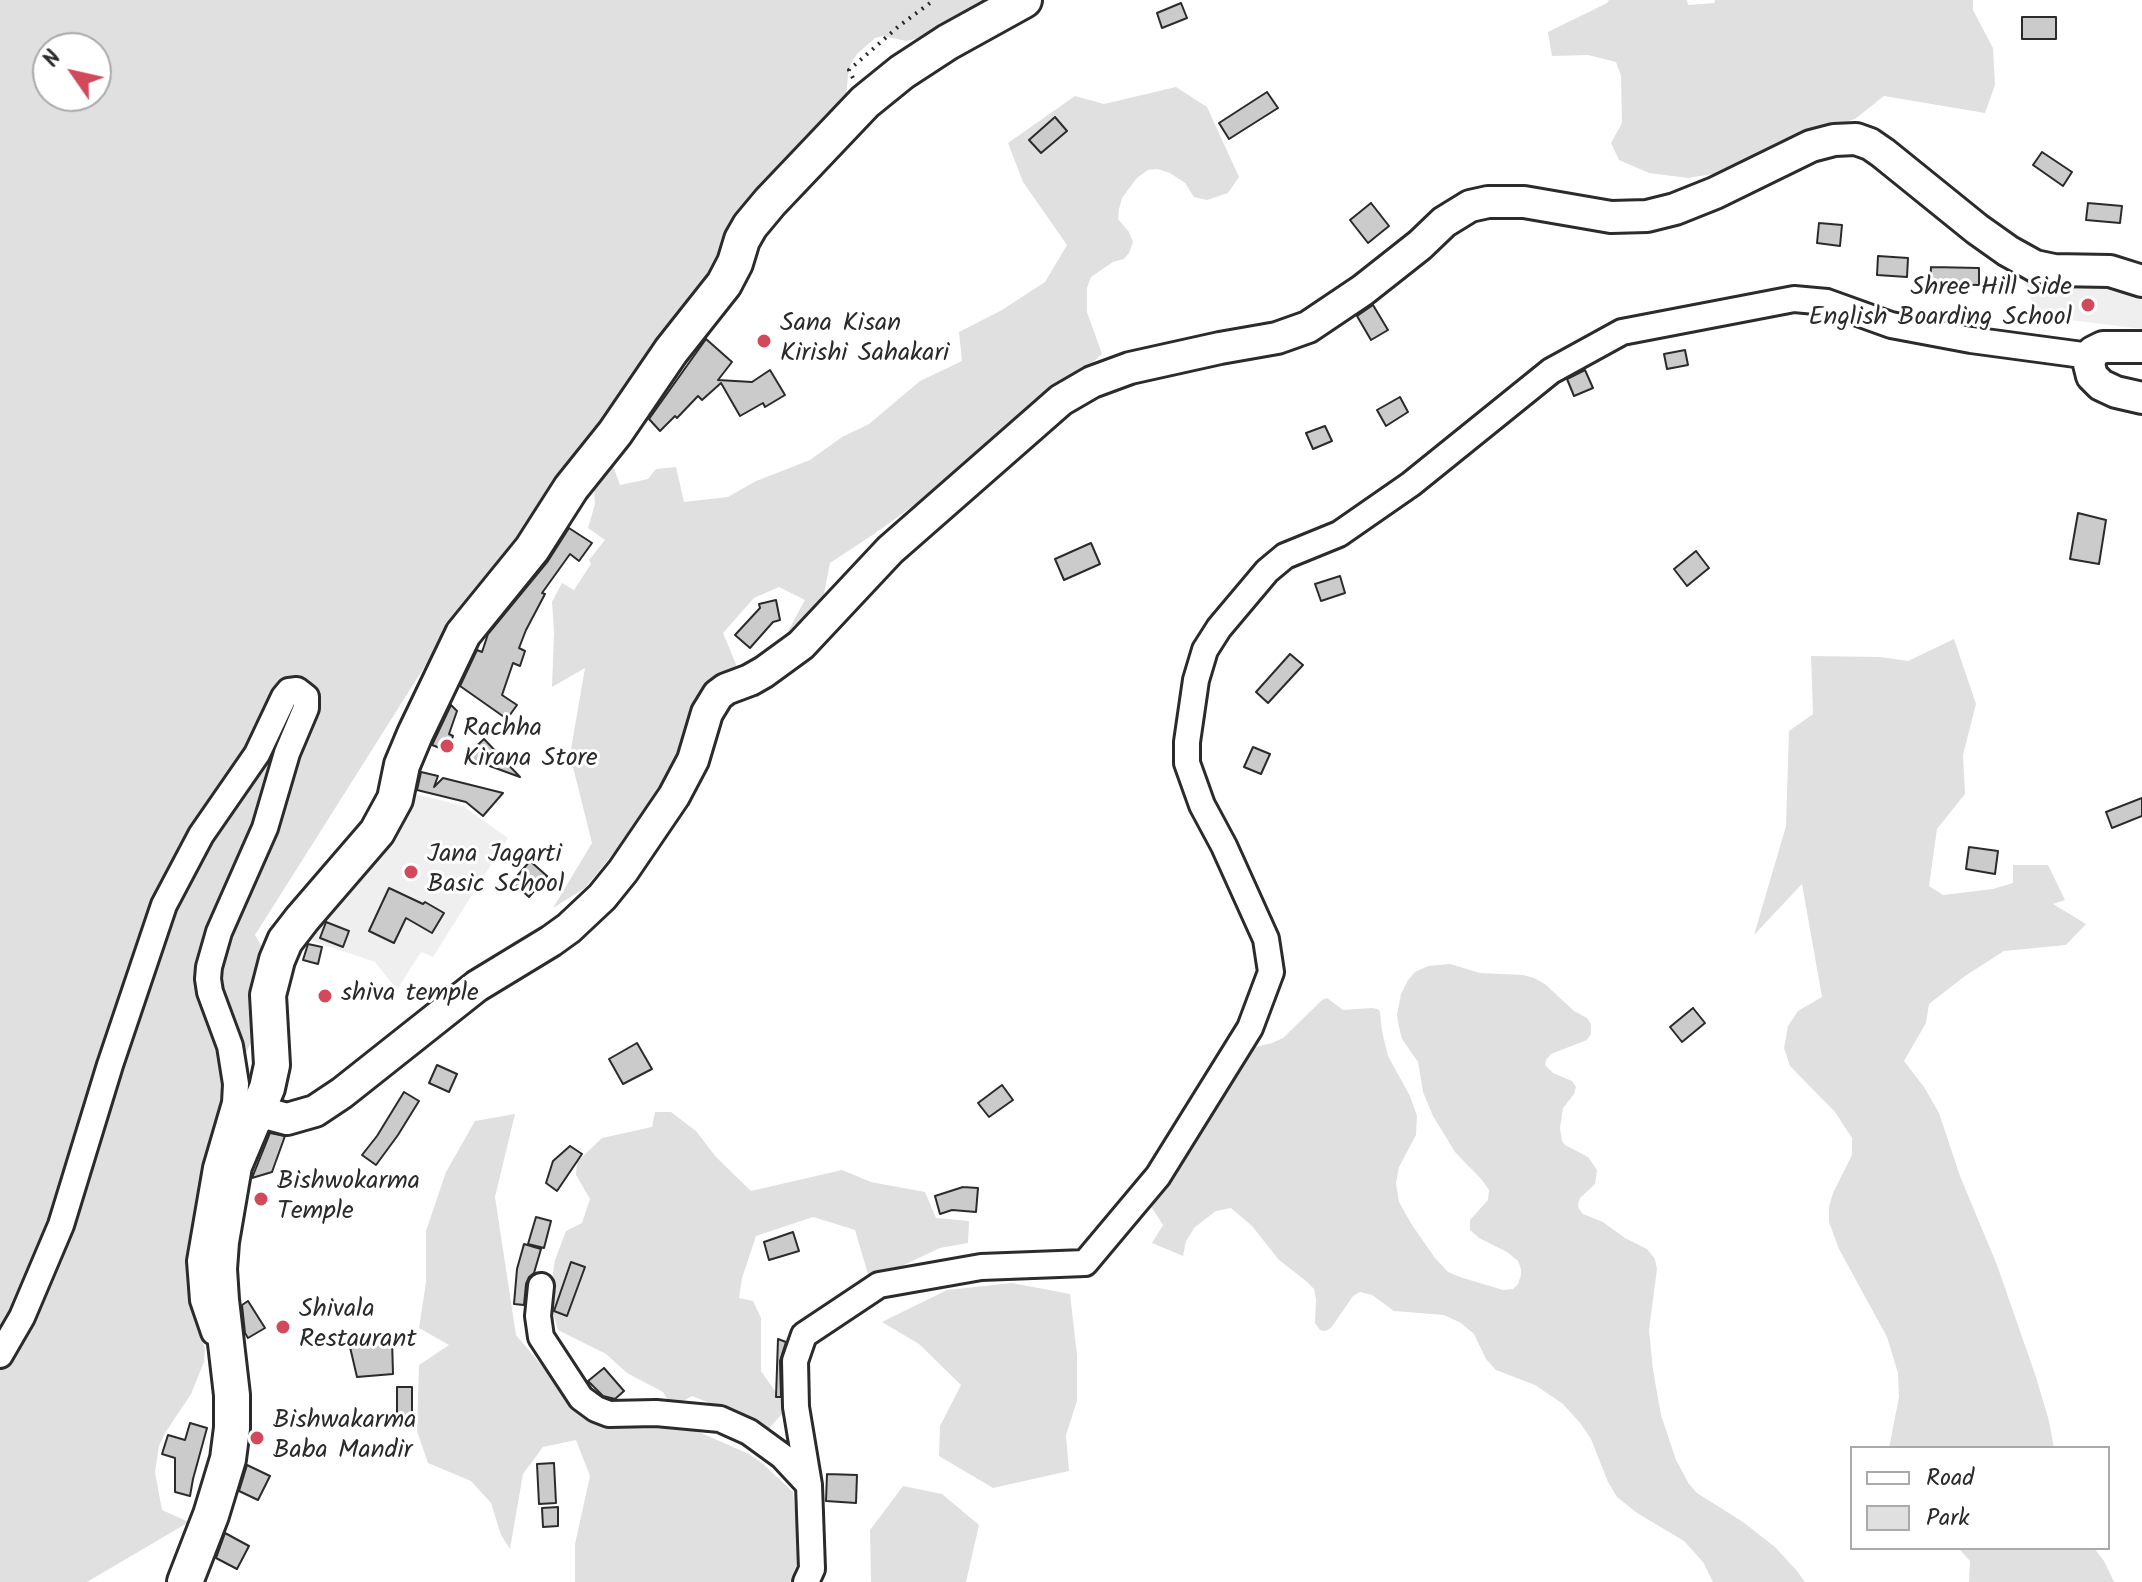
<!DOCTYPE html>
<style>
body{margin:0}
#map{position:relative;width:2142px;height:1582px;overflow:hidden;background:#fff;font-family:Kalam,sans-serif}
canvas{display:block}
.legend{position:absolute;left:1850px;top:1446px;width:260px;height:104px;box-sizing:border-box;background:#fff;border:2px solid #aaa;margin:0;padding:10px 14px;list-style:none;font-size:24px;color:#2b2b2b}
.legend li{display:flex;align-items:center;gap:16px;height:40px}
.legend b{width:40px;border:2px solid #aaa}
.north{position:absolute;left:32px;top:32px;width:80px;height:80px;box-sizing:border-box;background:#fff;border:2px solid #aaa;border-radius:50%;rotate:304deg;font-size:22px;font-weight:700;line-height:32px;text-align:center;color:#2b2b2b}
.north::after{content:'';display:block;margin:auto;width:28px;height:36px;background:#d1495b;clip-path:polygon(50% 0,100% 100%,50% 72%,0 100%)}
</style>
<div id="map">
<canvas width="2142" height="1582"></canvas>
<ul class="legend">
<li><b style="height:10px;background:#fff"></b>Road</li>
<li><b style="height:22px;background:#e0e0e0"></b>Park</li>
</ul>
<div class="north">N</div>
</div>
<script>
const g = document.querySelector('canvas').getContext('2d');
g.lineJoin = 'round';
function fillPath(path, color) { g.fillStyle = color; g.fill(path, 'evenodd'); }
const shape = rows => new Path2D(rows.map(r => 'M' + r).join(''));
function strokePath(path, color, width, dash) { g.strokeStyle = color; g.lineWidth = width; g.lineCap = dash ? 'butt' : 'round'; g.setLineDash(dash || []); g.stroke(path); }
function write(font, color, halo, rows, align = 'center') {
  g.font = font + ' Kalam,sans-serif'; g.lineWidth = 6; g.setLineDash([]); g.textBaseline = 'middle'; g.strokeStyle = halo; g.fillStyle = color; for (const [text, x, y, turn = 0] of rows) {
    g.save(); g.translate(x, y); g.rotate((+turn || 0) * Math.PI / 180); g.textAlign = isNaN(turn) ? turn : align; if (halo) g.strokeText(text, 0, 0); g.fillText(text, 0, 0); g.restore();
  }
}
fillPath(shape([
 [2091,281,2142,294,2142,329,2038,316,2024,282],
 [412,793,463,806,508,838,433,957,421,952,397,990,375,962,283,931]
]), '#efefef');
fillPath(shape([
 [0,0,1001,0,915,39,906,41,883,36,875,38,857,54,851,63,848,75,846,99,727,246,667,340,530,520,511,552,454,620,255,935,270,960,254,1037,220,1104,208,1152,197,1316,205,1350,204,1362,191,1394,165,1433,159,1446,155,1472,162,1510,189,1522,87,1582,0,1582],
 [48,48,96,48,96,96,48,96],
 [1609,0,1687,0,1688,5,1714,3,1715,0,1973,0,1973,10,1993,48,1995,85,1985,113,1884,96,1855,119,1821,130,1750,168,1688,178,1649,173,1619,160,1611,143,1622,123,1621,76,1616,62,1588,55,1552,56,1548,32,1607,3],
 [1176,87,1207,107,1239,177,1228,193,1207,200,1194,197,1185,183,1170,173,1157,169,1148,170,1137,178,1122,198,1119,209,1118,219,1129,232,1133,242,1129,253,1124,259,1113,262,1091,277,1087,288,1087,312,1102,354,1011,435,874,534,830,563,823,599,812,627,754,669,787,633,805,600,779,587,754,598,723,633,738,669,651,815,617,849,585,888,553,908,592,843,570,755,585,668,552,687,554,632,552,602,562,583,574,590,591,564,589,560,605,540,588,528,595,504,593,475,608,452,620,485,648,479,656,469,676,467,684,502,728,497,756,481,810,460,842,437,869,424,920,381,962,361,959,332,1002,310,1045,282,1067,245,1023,182,1008,143,1075,96,1104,104],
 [1954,639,1976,704,1963,755,1965,794,1937,829,1929,886,1943,895,1993,889,2013,883,2013,865,2048,865,2065,900,2053,904,2086,924,2066,945,2004,951,1965,976,1929,1004,1926,1023,1904,1061,1924,1087,1939,1113,1960,1176,1997,1265,2036,1377,2049,1421,2054,1448,1889,1448,1899,1397,1898,1373,1887,1337,1839,1249,1829,1222,1829,1207,1833,1193,1852,1155,1852,1138,1835,1112,1790,1066,1784,1048,1788,1026,1798,1011,1822,997,1802,884,1754,935,1786,826,1789,731,1813,714,1811,656,1880,657,1908,661],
 [1450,964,1480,973,1523,975,1534,978,1545,984,1574,1011,1587,1018,1591,1024,1591,1034,1587,1040,1551,1054,1546,1060,1545,1065,1553,1073,1572,1081,1576,1087,1574,1094,1563,1108,1560,1128,1562,1141,1565,1145,1588,1157,1597,1170,1595,1184,1580,1198,1578,1204,1579,1209,1583,1214,1603,1222,1625,1238,1647,1249,1655,1259,1657,1269,1649,1330,1653,1370,1661,1415,1676,1460,1689,1484,1697,1493,1743,1522,1775,1547,1797,1571,1805,1582,1713,1582,1703,1562,1684,1541,1637,1513,1617,1497,1608,1482,1591,1439,1581,1424,1563,1404,1535,1385,1496,1370,1486,1359,1474,1334,1461,1323,1444,1315,1394,1311,1372,1295,1360,1292,1353,1296,1331,1328,1325,1331,1320,1330,1315,1323,1316,1299,1314,1289,1306,1281,1279,1260,1252,1226,1231,1208,1216,1211,1195,1227,1186,1241,1183,1256,1152,1243,1163,1225,1148,1202,1251,1048,1272,1043,1283,1038,1322,1000,1327,998,1343,1010,1372,1008,1378,1009,1380,1012,1382,1031,1388,1056,1410,1096,1417,1116,1416,1135,1399,1167,1396,1183,1399,1202,1412,1225,1435,1258,1448,1272,1460,1277,1503,1290,1513,1289,1518,1284,1521,1275,1521,1269,1518,1261,1507,1252,1479,1238,1470,1230,1470,1220,1488,1200,1489,1190,1482,1180,1455,1152,1433,1116,1423,1092,1418,1062,1402,1039,1399,1027,1397,1015,1401,994,1408,980,1415,972,1428,966],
 [655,1112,671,1112,696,1131,716,1157,751,1191,842,1170,871,1182,925,1192,936,1218,969,1221,968,1243,940,1248,870,1281,855,1230,813,1217,756,1236,742,1278,739,1298,753,1301,761,1318,761,1371,787,1408,767,1431,727,1410,692,1396,672,1407,663,1392,627,1373,606,1354,558,1330,549,1299,555,1260,566,1231,582,1223,590,1199,576,1175,577,1162,602,1138,652,1127],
 [515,1114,495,1197,516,1335,569,1398,683,1425,749,1454,762,1463,793,1492,800,1556,790,1582,575,1582,575,1544,590,1476,576,1440,543,1447,523,1474,510,1549,501,1535,491,1503,471,1481,428,1463,417,1431,419,1365,449,1345,419,1328,426,1282,426,1231,446,1172,475,1121],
 [1012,1283,1070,1294,1077,1355,1077,1401,1066,1435,1069,1471,993,1488,939,1456,940,1426,961,1385,919,1344,882,1322,947,1290],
 [903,1486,942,1494,979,1525,966,1582,871,1582,870,1530],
 [1958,1548,2094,1548,2104,1561,2114,1582,1969,1582,1970,1561]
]), '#e0e0e0');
const building = shape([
 [1181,3,1187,18,1162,28,1157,13,1181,3],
 [2022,17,2056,17,2056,39,2022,39,2022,17],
 [1267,92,1278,108,1229,139,1219,123,1267,92],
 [1055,117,1067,131,1041,153,1029,140,1055,117],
 [2042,152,2072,172,2063,186,2033,165,2042,152],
 [1371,203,1389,226,1368,243,1350,220,1371,203],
 [2088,203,2122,206,2120,223,2086,220,2088,203],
 [1819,223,1842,225,1840,246,1817,243,1819,223],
 [1878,256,1908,258,1907,277,1877,275,1878,256],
 [1931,267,1979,268,1979,285,1930,284,1931,267],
 [1373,305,1388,330,1371,340,1357,316,1373,305],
 [706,339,732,362,718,380,752,382,770,370,785,395,765,407,763,403,740,416,721,383,702,400,698,396,677,418,675,416,660,431,649,419,706,339],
 [1685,350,1688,365,1667,369,1664,354,1685,350],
 [1585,370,1593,388,1574,396,1567,379,1585,370],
 [1400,397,1408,412,1386,426,1377,410,1400,397],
 [1325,426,1332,441,1313,449,1306,433,1325,426],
 [2078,513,2106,520,2099,564,2070,559,2078,513],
 [569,528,592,543,579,561,570,554,542,593,545,594,526,630,519,648,525,651,520,666,513,663,502,695,517,705,507,719,460,686,477,650,482,652,488,634,548,561,569,528],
 [1091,543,1100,564,1064,580,1055,559,1091,543],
 [1696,551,1709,568,1687,586,1674,569,1696,551],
 [1340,576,1345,593,1321,601,1315,584,1340,576],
 [776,600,780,620,773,622,750,648,735,635,760,608,759,604,776,600],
 [1290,654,1303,665,1268,703,1256,692,1290,654],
 [451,705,457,711,449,734,453,736,448,751,432,745,451,705],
 [484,739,520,777,465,757,484,739],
 [1253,747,1270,754,1261,774,1244,767,1253,747],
 [421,772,438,776,434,787,443,778,503,793,483,816,466,802,417,790,421,772],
 [2142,798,2142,816,2112,828,2106,812,2142,798],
 [1969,847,1998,851,1995,874,1966,869,1969,847],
 [530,861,547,876,529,897,512,882,530,861],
 [389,888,423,904,425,902,444,913,432,933,406,918,394,943,369,931,389,888],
 [326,922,349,931,343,947,320,938,326,922],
 [308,944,322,947,318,964,303,960,308,944],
 [1693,1008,1705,1023,1682,1042,1670,1027,1693,1008],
 [637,1043,652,1069,623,1084,609,1059,637,1043],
 [437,1065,457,1074,449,1092,429,1083,437,1065],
 [1002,1085,1013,1100,989,1117,978,1103,1002,1085],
 [404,1092,419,1101,398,1135,376,1165,362,1155,377,1136,404,1092],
 [270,1133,285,1136,272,1172,252,1178,270,1133],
 [570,1146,582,1154,557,1191,546,1183,553,1161,570,1146],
 [963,1187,978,1188,976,1212,952,1210,940,1214,935,1196,963,1187],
 [536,1217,551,1221,544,1248,528,1244,536,1217],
 [793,1232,799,1251,769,1260,764,1242,793,1232],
 [524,1244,541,1249,534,1273,529,1277,526,1284,524,1305,514,1304,517,1269,524,1244],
 [571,1262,585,1267,567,1316,554,1311,571,1262],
 [248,1301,265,1328,248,1338,245,1333,242,1305,248,1301],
 [383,1339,392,1339,393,1374,357,1377,350,1347,383,1339],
 [778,1339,786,1342,780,1361,781,1397,776,1397,778,1339],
 [604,1368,624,1391,615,1399,603,1396,588,1381,604,1368],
 [397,1387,412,1387,412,1422,397,1422,397,1387],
 [190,1423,207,1428,193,1479,190,1496,175,1492,175,1458,162,1454,168,1435,185,1440,190,1423],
 [554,1463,556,1503,539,1504,537,1464,554,1463],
 [247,1465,270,1476,258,1500,239,1491,247,1465],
 [827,1474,857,1475,856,1503,826,1501,827,1474],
 [558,1507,558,1526,543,1527,542,1508,558,1507],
 [225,1533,249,1546,237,1569,216,1558,225,1533]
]);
fillPath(building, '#cbcbcb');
strokePath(building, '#2b2b2b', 2);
const minor = shape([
 [541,1286,538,1316,541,1337,581,1398,596,1409,609,1414,656,1413,720,1419,749,1432,782,1456,809,1485],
 [0,1355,22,1317,61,1225,110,1065,164,905,201,835,257,754,284,697,289,691,297,690,306,697,306,708,287,753,265,828,219,932,209,967,208,979,210,992,230,1046,236,1084,235,1103,216,1168,200,1261,203,1300,214,1332],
 [806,1582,812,1569,809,1485,796,1407,795,1361,804,1335,879,1285,981,1267,1085,1263,1158,1176,1250,1028,1271,972,1266,939,1224,846,1202,805,1187,763,1187,742,1196,680,1205,650,1219,628,1267,571,1285,556,1339,534,1411,484,1551,371,1622,332,1794,299,1827,302,1891,325,1971,340,2090,356]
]);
const tertiary = shape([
 [2142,347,2103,347,2093,352,2089,364,2092,376,2101,385,2116,392,2142,398],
 [257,1111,287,1119,315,1111,342,1093,477,986,551,941,569,928,602,897,623,871,674,796,693,760,707,713,718,695,726,689,750,680,764,672,801,645,890,550,1061,400,1092,382,1130,368,1220,348,1277,338,1308,327,1363,290,1420,245,1444,222,1470,206,1488,202,1524,202,1611,217,1647,216,1675,209,1715,193,1811,146,1834,140,1856,139,1870,144,1883,153,1977,229,2008,251,2035,266,2054,270,2110,271,2142,281]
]);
const secondary = shape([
 [185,1582,211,1515,228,1459,232,1428,232,1395,221,1300,219,1269,221,1242,234,1166,267,1088,272,1065,268,995,277,960,285,941,302,919,377,832,395,799,402,765,415,734,463,634,532,549,571,488,615,433,671,351,724,284,735,263,742,240,750,226,770,202,865,102,902,72,948,42,1024,0]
]);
strokePath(minor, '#2b2b2b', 30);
strokePath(tertiary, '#2b2b2b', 36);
strokePath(secondary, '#2b2b2b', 40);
strokePath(shape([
 [853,78,849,70,899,26,934,0]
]), '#2b2b2b', 4, [2, 6]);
strokePath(minor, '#fff', 24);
strokePath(tertiary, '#fff', 30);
strokePath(secondary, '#fff', 34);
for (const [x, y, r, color] of [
 [2088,305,8,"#d1495b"],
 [764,341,8,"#d1495b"],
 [447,746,8,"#d1495b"],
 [411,872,8,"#d1495b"],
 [325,996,8,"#d1495b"],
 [261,1199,8,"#d1495b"],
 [283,1327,8,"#d1495b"],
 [257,1438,8,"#d1495b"]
]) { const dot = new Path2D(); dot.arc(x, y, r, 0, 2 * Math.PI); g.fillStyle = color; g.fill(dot); strokePath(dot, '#fff', 3); }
write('26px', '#2b2b2b', '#fff', [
 ["Shree Hill Side",2072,290,"right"],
 ["English Boarding School",2072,320,"right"],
 ["Sana Kisan",780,326],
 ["Kirishi Sahakari",780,356],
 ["Rachha",463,731],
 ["Kirana Store",463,761],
 ["Jana Jagarti",427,857],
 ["Basic School",427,887],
 ["shiva temple",341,996],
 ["Bishwokarma",277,1184],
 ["Temple",277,1214],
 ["Shivala",299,1312],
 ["Restaurant",299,1342],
 ["Bishwakarma",273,1423],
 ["Baba Mandir",273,1453]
], 'left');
</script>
